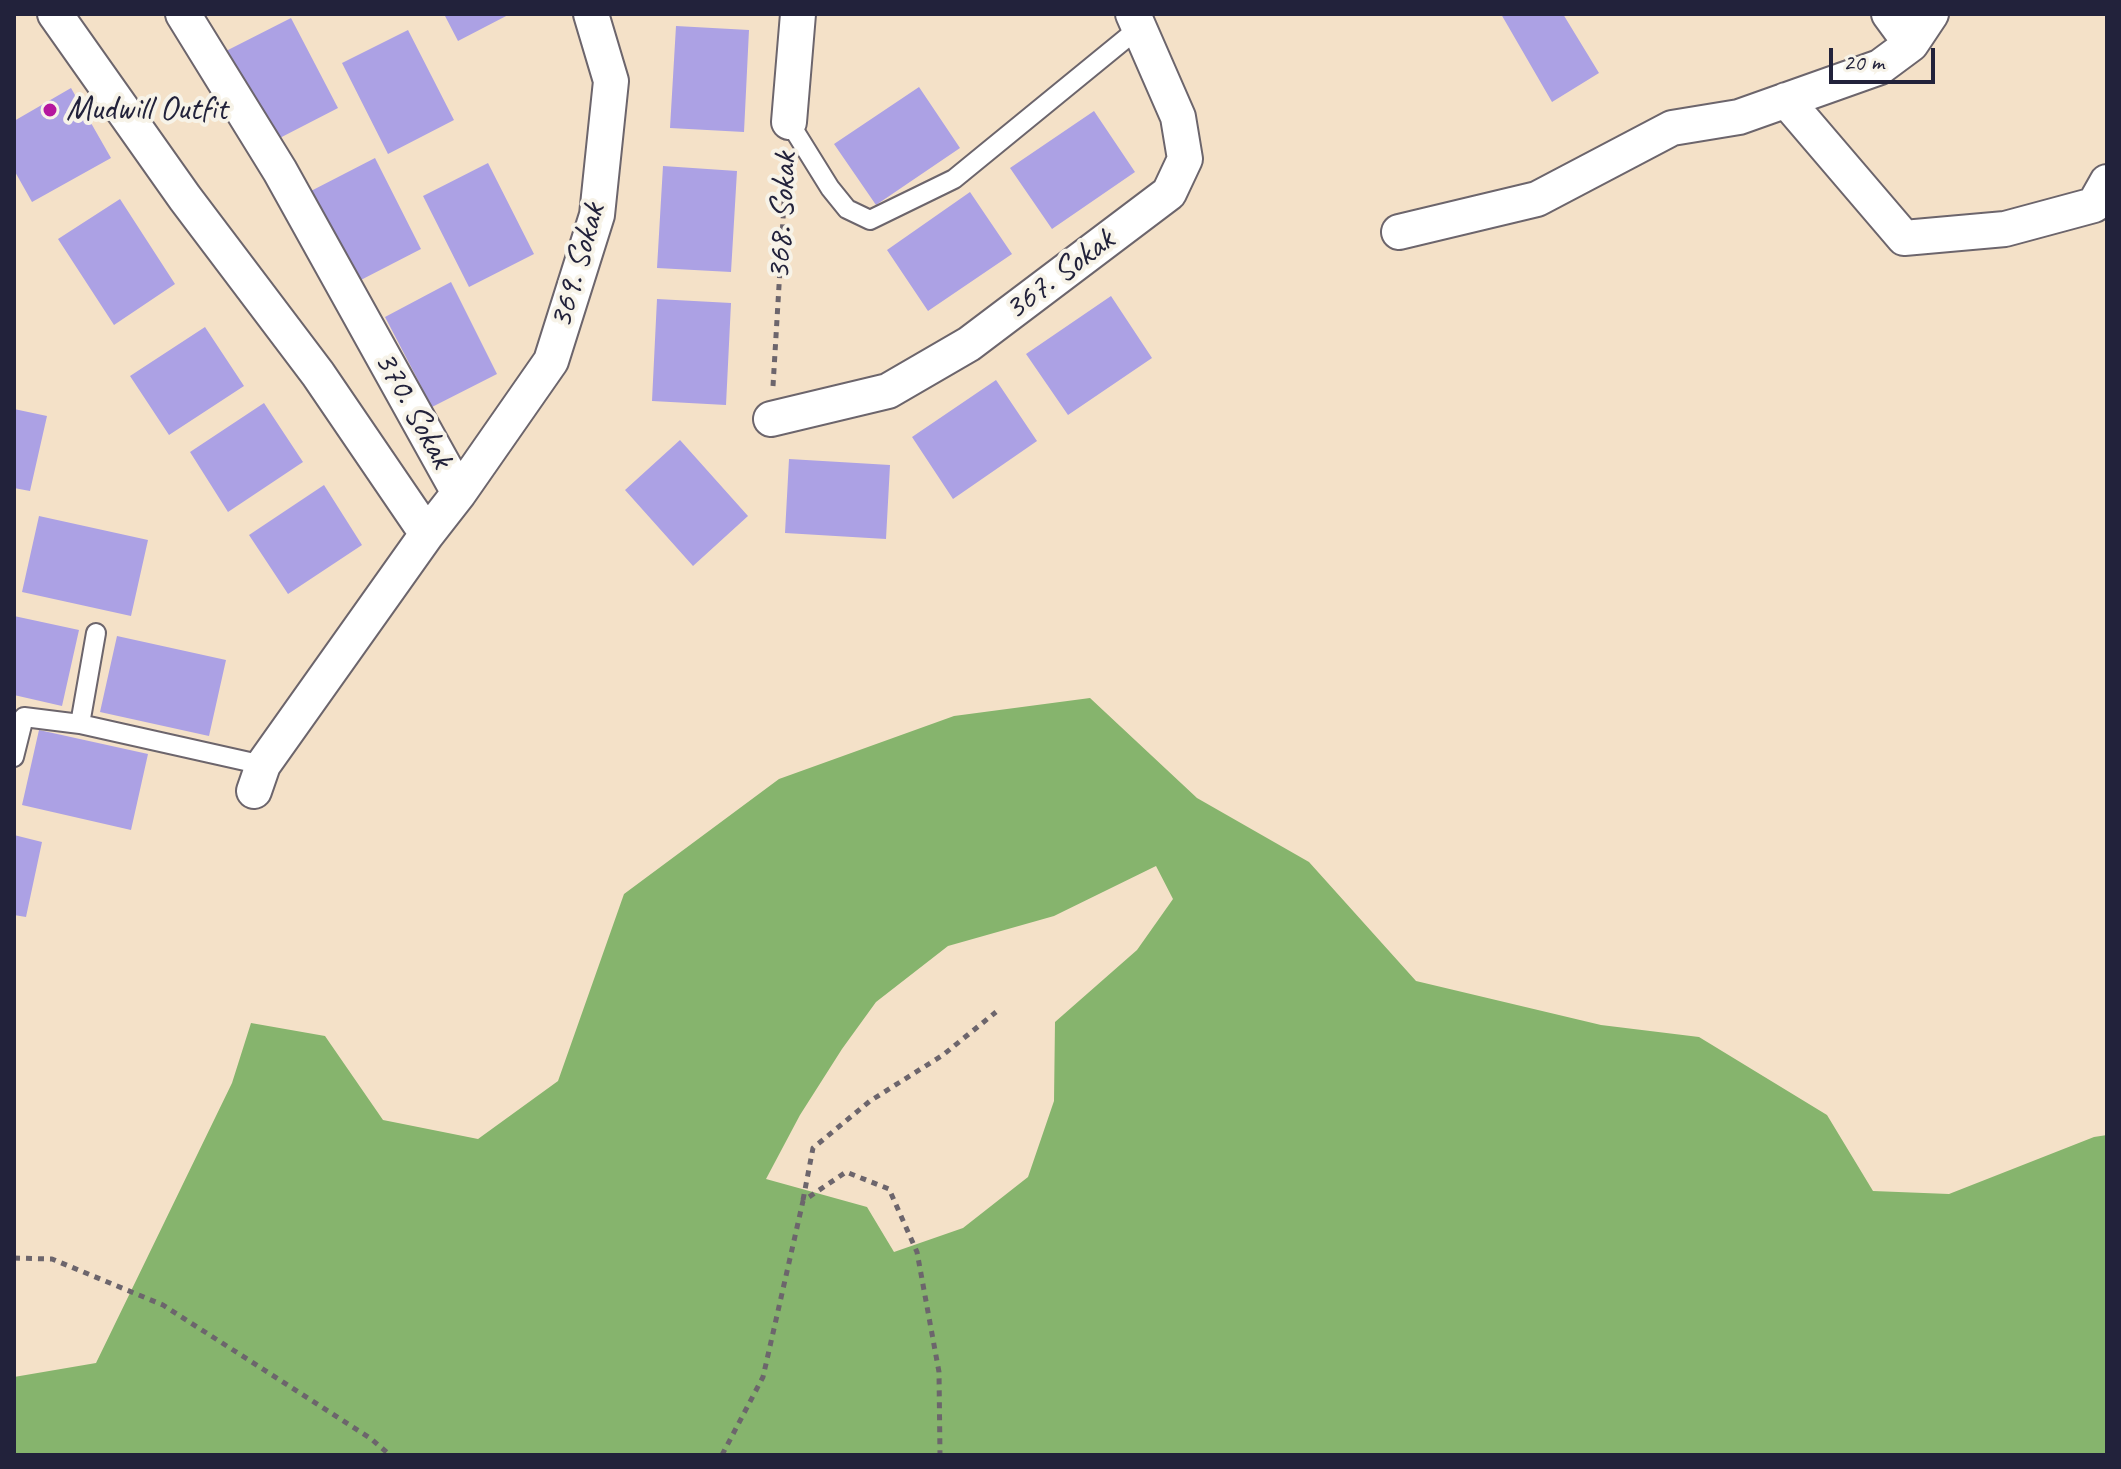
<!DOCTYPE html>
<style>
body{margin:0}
#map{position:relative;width:2121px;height:1469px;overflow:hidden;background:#f4e1c8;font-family:Caveat,sans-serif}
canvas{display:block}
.frame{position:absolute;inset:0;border:16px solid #22223b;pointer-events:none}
.scale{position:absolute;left:1829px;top:48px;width:106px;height:36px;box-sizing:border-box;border:4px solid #22223b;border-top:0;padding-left:10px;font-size:24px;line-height:28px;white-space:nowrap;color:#22223b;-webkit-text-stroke:6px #f7f3e8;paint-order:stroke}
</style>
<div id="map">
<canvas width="2121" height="1469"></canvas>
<div class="frame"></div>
<div class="scale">20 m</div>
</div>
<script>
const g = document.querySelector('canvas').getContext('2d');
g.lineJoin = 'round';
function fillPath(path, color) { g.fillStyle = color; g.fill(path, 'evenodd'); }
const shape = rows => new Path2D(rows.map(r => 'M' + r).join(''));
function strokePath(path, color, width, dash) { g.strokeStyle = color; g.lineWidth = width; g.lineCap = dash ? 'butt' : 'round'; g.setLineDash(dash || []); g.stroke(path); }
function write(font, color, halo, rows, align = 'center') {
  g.font = font + ' Caveat,sans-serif'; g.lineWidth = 8; g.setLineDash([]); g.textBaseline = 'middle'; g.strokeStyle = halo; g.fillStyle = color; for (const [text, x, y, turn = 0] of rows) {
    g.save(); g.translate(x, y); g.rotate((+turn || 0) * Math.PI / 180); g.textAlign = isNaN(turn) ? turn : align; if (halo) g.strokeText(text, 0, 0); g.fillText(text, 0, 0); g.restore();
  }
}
fillPath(shape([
 [1090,698,1197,798,1309,862,1416,981,1601,1025,1699,1037,1827,1115,1873,1191,1949,1194,2094,1137,2107,1135,2107,1455,14,1455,14,1377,96,1363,232,1083,251,1023,325,1036,383,1120,478,1139,558,1081,624,894,779,779,954,716],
 [1156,866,1173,899,1137,950,1055,1022,1054,1101,1028,1177,963,1228,894,1252,867,1207,766,1179,800,1115,842,1049,876,1002,948,946,1054,916]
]), '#86b46d');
fillPath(shape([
 [444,14,510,14,458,41],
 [1501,14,1563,14,1599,73,1552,102],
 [291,18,338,108,272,142,226,51],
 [676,26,749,30,744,132,670,128],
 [408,30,454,120,388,154,342,63],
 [919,87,960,148,876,205,834,144],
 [71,88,111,158,32,202,14,170,14,121],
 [1094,111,1135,172,1052,229,1010,168],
 [375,158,421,249,355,283,309,192],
 [488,163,534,254,469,287,423,196],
 [663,166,737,171,731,272,657,268],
 [970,192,1012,254,928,311,887,250],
 [120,199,175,284,114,325,58,239],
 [451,282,497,374,432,407,385,317],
 [1111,296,1152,358,1068,415,1026,354],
 [657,299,731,303,726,405,652,401],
 [205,327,244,386,169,435,130,376],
 [996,380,1037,441,953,499,912,437],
 [264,403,303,462,228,512,190,452],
 [14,409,47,416,30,491,14,488],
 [680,440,748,516,693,566,625,490],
 [789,459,890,465,886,539,785,533],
 [324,485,362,545,288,594,249,535],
 [39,516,148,540,131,616,22,592],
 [14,616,79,630,62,706,14,695],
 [117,636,226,660,209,736,100,712],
 [39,730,148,754,131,830,22,805],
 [14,835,42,842,26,917,14,915]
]), '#aca1e4');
const lane = shape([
 [789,122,830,188,847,209,870,220,954,179,1140,27],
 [80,724,263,765],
 [14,757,24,717,80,724,96,633]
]);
const street = shape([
 [55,14,185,198,318,374,427,534],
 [183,14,280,171,459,493,427,534,263,765,254,791],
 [1889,14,1911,44],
 [1786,100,1904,238,2005,229,2094,205,2107,182],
 [789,122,798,14],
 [1399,232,1537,199,1672,128,1739,117,1880,67,1911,44,1931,14],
 [771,419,888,391,969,344,1169,193,1185,159,1178,117,1133,14],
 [459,493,551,361,597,215,611,81,591,14]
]);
strokePath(lane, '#6c656c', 22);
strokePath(street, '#6c656c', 38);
strokePath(shape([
 [773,386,786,169],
 [803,1200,813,1148,870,1101,943,1055,996,1012],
 [14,1258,52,1259,163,1305,370,1438,390,1455],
 [722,1455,763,1377,803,1201,846,1172,889,1189,917,1252,939,1372,940,1455]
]), '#6c656c', 5, [6, 6]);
strokePath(lane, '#fff', 18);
strokePath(street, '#fff', 34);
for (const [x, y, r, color] of [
 [50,110,8,"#b5179e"]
]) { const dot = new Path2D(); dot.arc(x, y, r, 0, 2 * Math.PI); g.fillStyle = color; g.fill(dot); strokePath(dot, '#f7f3e8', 3); }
write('34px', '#22223b', '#f7f3e8', [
 ["Mudwill Outfit",66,110]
], 'left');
write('34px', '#22223b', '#f7f3e8', [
 ["368. Sokak",783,216,-87],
 ["369. Sokak",578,266,-74],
 ["367. Sokak",1060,275,-37],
 ["370. Sokak",413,410,61]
]);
</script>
